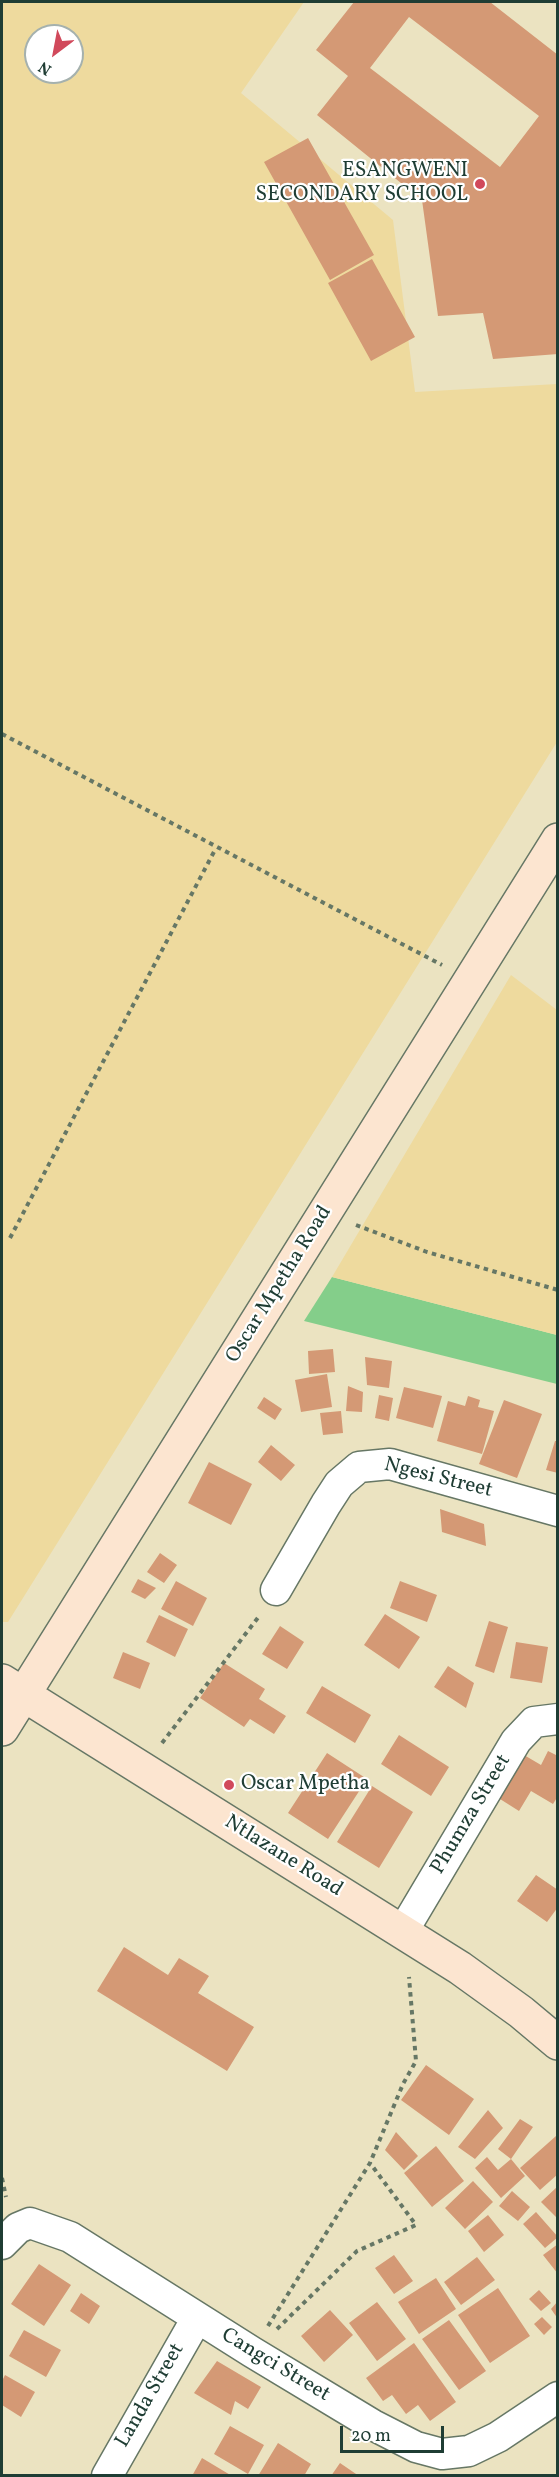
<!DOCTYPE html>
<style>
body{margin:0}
#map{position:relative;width:559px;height:2477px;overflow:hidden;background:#ebe3c1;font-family:Vollkorn,serif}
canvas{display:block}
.frame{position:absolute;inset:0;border:3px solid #1f3d34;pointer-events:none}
.north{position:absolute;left:24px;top:24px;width:60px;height:60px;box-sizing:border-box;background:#fff;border:2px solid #a5b1ae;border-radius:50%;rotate:212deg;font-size:16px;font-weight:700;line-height:24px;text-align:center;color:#1f3d34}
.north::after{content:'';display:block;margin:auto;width:21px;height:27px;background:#d1495b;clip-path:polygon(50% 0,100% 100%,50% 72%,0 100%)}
.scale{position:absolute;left:340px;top:2426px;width:104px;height:27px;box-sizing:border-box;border:3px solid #1f3d34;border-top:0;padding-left:8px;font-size:18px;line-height:21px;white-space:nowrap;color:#1f3d34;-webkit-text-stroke:4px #fff;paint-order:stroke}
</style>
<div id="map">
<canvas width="559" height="2477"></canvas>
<div class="frame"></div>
<div class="north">N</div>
<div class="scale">20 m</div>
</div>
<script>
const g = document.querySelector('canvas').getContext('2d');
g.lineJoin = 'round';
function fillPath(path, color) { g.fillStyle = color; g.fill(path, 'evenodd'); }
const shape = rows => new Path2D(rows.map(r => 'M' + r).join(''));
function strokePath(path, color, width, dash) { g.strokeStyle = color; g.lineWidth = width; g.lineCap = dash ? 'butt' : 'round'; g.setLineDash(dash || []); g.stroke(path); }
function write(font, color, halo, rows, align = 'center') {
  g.font = font + ' Vollkorn,serif'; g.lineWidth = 4.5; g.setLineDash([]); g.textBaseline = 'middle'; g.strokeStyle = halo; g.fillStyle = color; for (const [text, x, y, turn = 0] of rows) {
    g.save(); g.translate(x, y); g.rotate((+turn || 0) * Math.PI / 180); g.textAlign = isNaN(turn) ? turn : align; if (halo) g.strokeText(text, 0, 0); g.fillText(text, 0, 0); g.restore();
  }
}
fillPath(shape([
 [332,1277,557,1335,557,1384,304,1321]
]), '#84ce8a');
fillPath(shape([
 [2,2,304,2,241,93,393,220,415,392,557,384,557,742,8,1622,2,1622],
 [36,36,72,36,72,72,36,72],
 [511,975,557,1010,557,1335,332,1277]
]), '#eeda9e');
fillPath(shape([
 [354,2,490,2,558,55,558,354,493,359,483,313,438,316,422,200,317,115,348,76,316,50],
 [409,17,539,116,500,167,370,68],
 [308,138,374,255,330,280,264,162],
 [372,259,415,337,371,361,328,283],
 [333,1349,335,1372,309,1374,308,1351],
 [365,1357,392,1361,389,1388,367,1385],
 [327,1374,332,1407,301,1412,295,1380],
 [348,1386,363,1392,362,1412,346,1411],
 [404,1387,442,1396,433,1428,396,1418],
 [379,1395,393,1398,389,1421,375,1418],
 [468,1396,480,1400,478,1407,494,1411,482,1454,437,1441,448,1401,465,1406],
 [264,1397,282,1409,275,1420,257,1408],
 [504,1400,542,1414,517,1478,479,1464],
 [341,1411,343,1433,323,1435,320,1413],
 [555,1441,558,1441,558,1473,546,1470],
 [271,1445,295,1465,281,1481,258,1462],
 [209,1462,252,1484,231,1525,188,1503],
 [440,1509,484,1524,486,1546,442,1532],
 [160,1553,177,1565,164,1583,147,1572],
 [138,1579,156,1588,145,1599,131,1592],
 [176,1581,207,1598,193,1626,161,1609],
 [400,1581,437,1595,427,1622,390,1608],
 [385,1614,420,1637,399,1669,364,1645],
 [159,1615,188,1629,175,1657,146,1642],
 [489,1621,508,1627,494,1673,475,1666],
 [280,1626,304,1642,287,1669,262,1654],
 [516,1642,548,1647,542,1683,510,1678],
 [123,1652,150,1663,140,1689,113,1678],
 [224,1663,265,1689,259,1699,286,1716,274,1734,250,1719,244,1727,200,1698],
 [448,1666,474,1683,466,1708,434,1687],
 [322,1686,371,1715,355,1743,306,1713],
 [399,1735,449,1767,431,1796,381,1764],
 [548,1751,558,1756,558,1796,553,1804,531,1791,519,1811,500,1799,524,1755,541,1765],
 [327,1753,367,1779,328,1839,288,1813],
 [372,1786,413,1812,379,1868,337,1842],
 [536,1875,558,1890,558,1907,547,1922,517,1901],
 [124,1947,168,1975,179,1958,209,1976,198,1993,254,2027,227,2071,97,1991],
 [426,2065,474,2099,449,2135,401,2100],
 [488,2110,503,2128,475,2159,458,2147],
 [520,2119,533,2127,511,2159,498,2149],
 [396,2132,418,2156,404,2170,385,2150],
 [556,2136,558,2174,540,2190,520,2168],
 [436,2146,464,2181,432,2207,404,2173],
 [487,2157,498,2170,511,2159,525,2176,501,2198,475,2168],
 [473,2181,493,2202,465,2229,445,2208],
 [558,2186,558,2219,541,2202],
 [512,2191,530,2207,518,2221,499,2206],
 [536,2212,558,2237,545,2248,523,2224],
 [488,2215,504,2235,484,2252,468,2231],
 [558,2244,558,2274,543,2255],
 [394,2255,413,2281,394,2294,375,2268],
 [477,2257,495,2280,461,2305,444,2282],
 [39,2264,71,2285,44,2326,11,2304],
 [436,2278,456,2309,419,2334,398,2302],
 [498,2288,530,2336,490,2363,458,2315],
 [539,2290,551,2303,541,2311,529,2299],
 [81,2293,100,2306,89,2324,70,2311],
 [558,2301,558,2319,551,2309],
 [377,2302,406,2339,377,2361,349,2323],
 [330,2310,353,2335,324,2362,301,2336],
 [542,2317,552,2327,544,2335,534,2324],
 [449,2320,486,2371,459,2390,422,2339],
 [24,2330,61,2350,46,2377,9,2356],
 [414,2343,456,2402,430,2421,418,2405,406,2414,392,2395,383,2401,366,2378],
 [217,2361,261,2387,248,2409,235,2401,231,2415,194,2393],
 [5,2375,35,2392,21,2417,2,2405,2,2381],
 [230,2426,264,2445,248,2474,214,2454],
 [278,2443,311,2464,304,2476,258,2476],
 [202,2458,232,2476,192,2476],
 [340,2463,359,2476,331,2476]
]), '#d49975');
const street = shape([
 [276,1590,326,1504,339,1484,359,1467,390,1464,558,1511],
 [403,1931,516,1741,534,1722,558,1719],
 [2,2244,18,2228,30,2223,70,2237,252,2352,373,2425,416,2447,442,2454,469,2451,498,2437,558,2397],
 [107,2476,197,2318]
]);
const secondary = shape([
 [2,1681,460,1968,521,2012,558,2043],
 [2,1729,558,840]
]);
strokePath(street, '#667765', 33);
strokePath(secondary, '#667765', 36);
strokePath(shape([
 [2,734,442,965],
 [356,1225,427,1252,558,1290],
 [10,1238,216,848],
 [162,1743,260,1615],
 [2,2178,6,2197],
 [268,2326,370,2163,403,2084,416,2061,409,1977],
 [277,2329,357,2251,416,2225,370,2163]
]), '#667765', 4, [4.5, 4.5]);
strokePath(street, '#fff', 30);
strokePath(secondary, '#fce5d0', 33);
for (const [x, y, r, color] of [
 [480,184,6,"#d1495b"],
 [229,1785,6,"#d1495b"]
]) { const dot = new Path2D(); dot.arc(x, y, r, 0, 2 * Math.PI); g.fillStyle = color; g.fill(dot); strokePath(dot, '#fff', 2); }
write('21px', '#1f3d34', '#fff', [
 ["ESANGWENI",468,172],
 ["SECONDARY SCHOOL",468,196],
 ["Oscar Mpetha",241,1785,"left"]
], 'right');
write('21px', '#1f3d34', '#fff', [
 ["Oscar Mpetha Road",280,1285,-58],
 ["Ngesi Street",438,1479,14],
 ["Phumza Street",472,1815,-59],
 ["Ntlazane Road",283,1857,32],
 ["Cangci Street",275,2366,31],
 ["Landa Street",151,2396,-60]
]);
</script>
